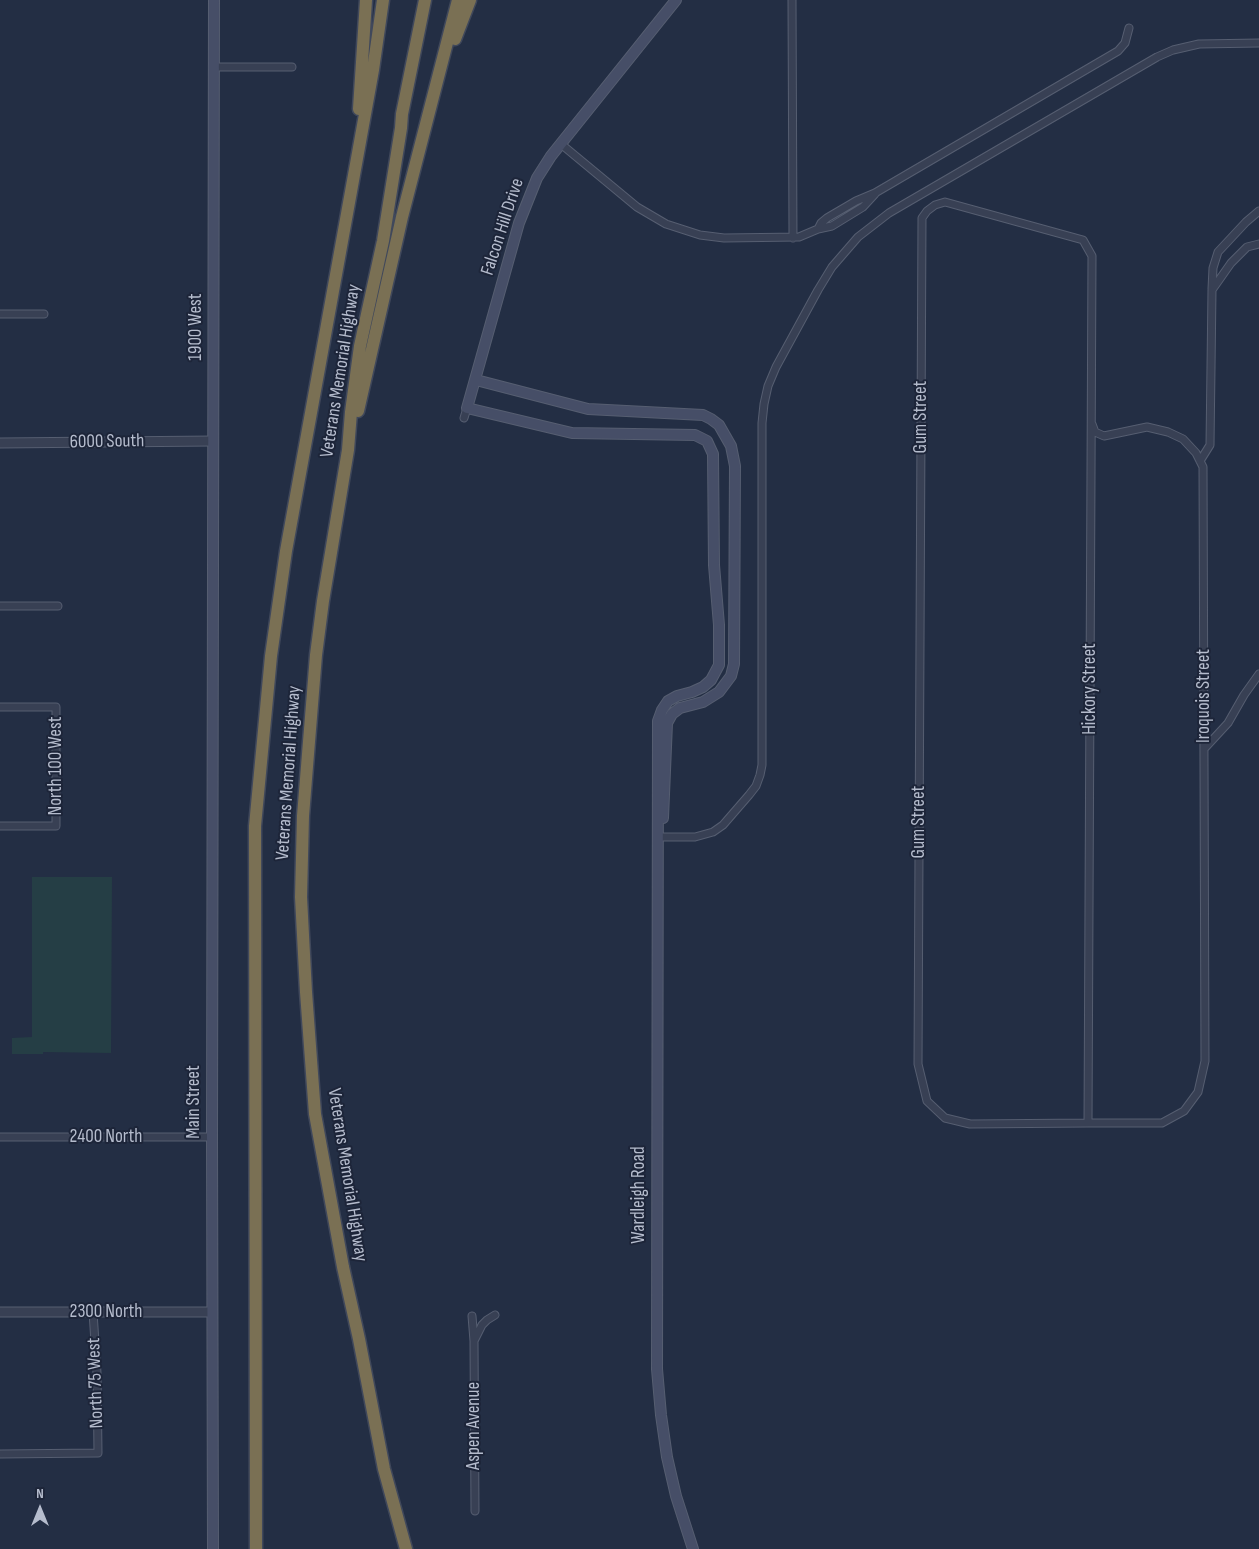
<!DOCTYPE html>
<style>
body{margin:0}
#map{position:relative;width:1259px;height:1549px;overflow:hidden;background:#232e44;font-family:"Sofia Sans Condensed",sans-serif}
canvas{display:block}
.north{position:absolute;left:15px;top:1484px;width:50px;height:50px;-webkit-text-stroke:4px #1d2539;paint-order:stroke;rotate:0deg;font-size:14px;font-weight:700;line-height:20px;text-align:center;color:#b5bccd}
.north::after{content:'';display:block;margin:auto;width:18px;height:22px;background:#b5bccd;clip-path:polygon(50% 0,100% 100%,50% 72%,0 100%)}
</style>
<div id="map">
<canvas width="1259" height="1549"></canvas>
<div class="north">N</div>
</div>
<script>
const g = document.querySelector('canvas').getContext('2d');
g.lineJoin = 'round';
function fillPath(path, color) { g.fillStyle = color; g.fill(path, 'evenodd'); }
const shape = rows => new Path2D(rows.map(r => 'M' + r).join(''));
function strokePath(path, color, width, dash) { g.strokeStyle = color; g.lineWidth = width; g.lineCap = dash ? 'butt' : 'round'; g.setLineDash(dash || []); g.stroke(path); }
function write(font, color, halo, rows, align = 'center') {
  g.font = font + ' "Sofia Sans Condensed",sans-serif'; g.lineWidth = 4; g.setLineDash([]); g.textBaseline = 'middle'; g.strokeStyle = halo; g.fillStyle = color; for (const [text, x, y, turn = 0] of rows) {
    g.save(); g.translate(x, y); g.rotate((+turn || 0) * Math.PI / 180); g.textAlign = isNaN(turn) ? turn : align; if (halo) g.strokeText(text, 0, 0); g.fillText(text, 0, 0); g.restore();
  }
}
fillPath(shape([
 [32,877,112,877,111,1053,43,1052,43,1054,12,1054,12,1038,32,1037]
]), '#253e45');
const minor = shape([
 [792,0,793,238],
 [214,67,292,67],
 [561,144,637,207,666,224,700,235,724,238,799,237,818,229,832,226,863,207,875,194],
 [818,229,821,223,827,218,856,201,875,193,1118,51,1125,43,1129,28],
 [1212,289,1213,268,1218,252,1246,222,1259,211],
 [0,314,44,314],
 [464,418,467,408],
 [1200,461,1210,445,1212,290,1231,263,1247,247,1259,244],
 [0,606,58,606],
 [0,707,56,707,56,826,0,826],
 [1204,749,1228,723,1244,695,1259,674],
 [658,837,695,837,713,832,723,825,749,795,756,786,760,775,762,765,762,423,764,404,768,386,776,367,818,290,832,267,858,237,889,213,1157,57,1173,50,1199,44,1259,43],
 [1088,1123,1092,256,1083,240,945,202,935,205,927,211,922,218,918,1064,927,1101,945,1118,970,1124,1088,1123,1162,1123,1184,1111,1198,1092,1205,1061,1203,467,1196,453,1183,439,1168,432,1147,427,1104,436,1095,432,1092,424],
 [0,1137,212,1137],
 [472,1316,474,1341],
 [0,1454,98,1453,97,1373,93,1312],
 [475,1511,474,1341,482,1325,487,1320,495,1315]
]);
const tertiary = shape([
 [0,443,213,441],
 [0,1312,212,1312]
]);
const secondary = shape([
 [676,0,551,156,537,178,519,223,467,408,572,433,695,435,707,441,713,454,714,565,719,625,719,665,711,680,703,687,692,692,677,696,668,701,662,710,658,721,657,1369,661,1415,667,1457,676,1496,693,1549],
 [476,380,588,409,703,415,711,419,719,425,731,446,735,466,734,664,731,676,719,692,703,702,680,708,672,714,667,723,663,818],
 [213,1549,212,1137,214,0]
]);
const motorway = shape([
 [455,39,470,0],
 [359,109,366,0],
 [358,411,402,217,458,0],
 [256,1549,255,826,271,656,286,551,373,70,383,0],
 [406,1549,384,1469,359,1339,343,1267,315,1114,306,992,301,897,303,816,316,655,323,601,348,450,351,412,360,346,383,241,401,128,402,114,425,0]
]);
strokePath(minor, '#565e71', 9);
strokePath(tertiary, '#565e71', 11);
strokePath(secondary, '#565e71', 12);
strokePath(motorway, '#40485b', 15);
strokePath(minor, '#384054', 7);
strokePath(tertiary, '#384054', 9);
strokePath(secondary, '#464e67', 10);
strokePath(motorway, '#7a7054', 12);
write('19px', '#b5bccd', '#1d2539', [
 ["Falcon Hill Drive",503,227,-72],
 ["1900 West",196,327,-90],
 ["Veterans Memorial Highway",341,371,-81],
 ["Gum Street",921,417,-90],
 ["6000 South",107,442,-1],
 ["Hickory Street",1090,689,-90],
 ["Iroquois Street",1204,696,-90],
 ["North 100 West",56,766,-90],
 ["Veterans Memorial Highway",289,773,-86],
 ["Gum Street",919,822,-90],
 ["Main Street",194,1102,-90],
 ["2400 North",106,1137],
 ["Veterans Memorial Highway",347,1175,81],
 ["Wardleigh Road",639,1195,-90],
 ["2300 North",106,1312],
 ["North 75 West",96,1383,-92],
 ["Aspen Avenue",474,1426,-90]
]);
</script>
